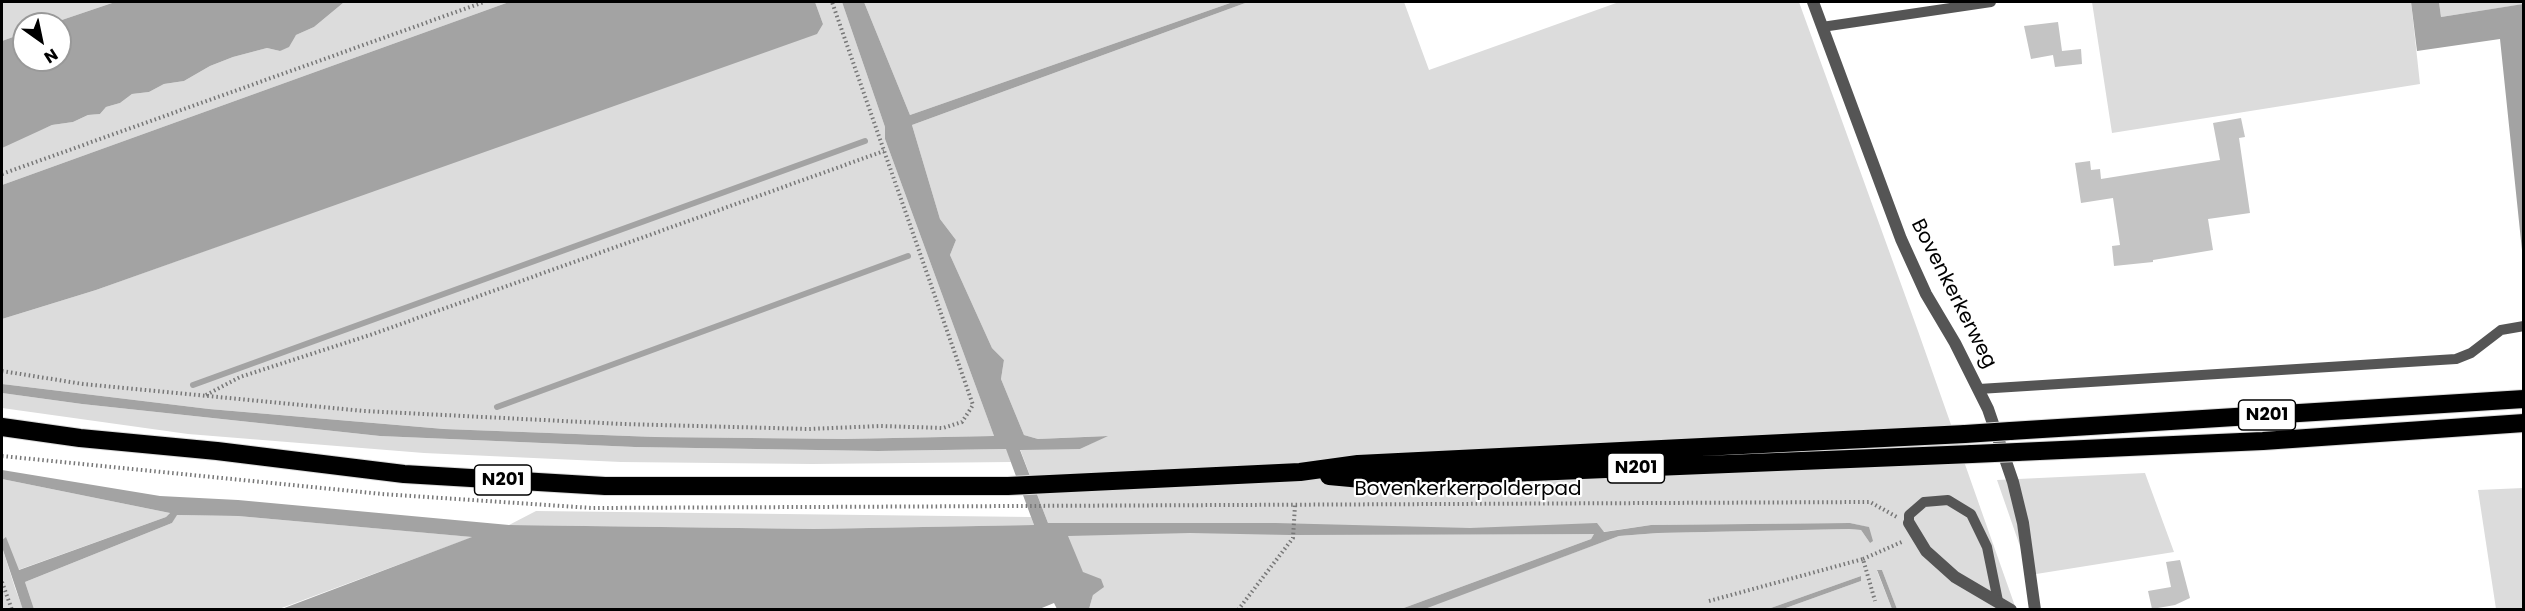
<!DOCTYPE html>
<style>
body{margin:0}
#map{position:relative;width:2525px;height:611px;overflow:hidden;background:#fff;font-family:Poppins,sans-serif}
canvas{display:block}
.frame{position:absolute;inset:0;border:3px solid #000;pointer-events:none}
.north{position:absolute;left:12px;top:12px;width:60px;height:60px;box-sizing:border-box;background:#fff;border:2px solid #999;border-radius:50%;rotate:147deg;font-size:16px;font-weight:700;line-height:24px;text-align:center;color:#000}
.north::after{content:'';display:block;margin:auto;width:21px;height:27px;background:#000;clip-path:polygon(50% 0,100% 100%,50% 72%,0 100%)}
</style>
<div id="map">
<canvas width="2525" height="611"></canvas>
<div class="frame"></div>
<div class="north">N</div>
</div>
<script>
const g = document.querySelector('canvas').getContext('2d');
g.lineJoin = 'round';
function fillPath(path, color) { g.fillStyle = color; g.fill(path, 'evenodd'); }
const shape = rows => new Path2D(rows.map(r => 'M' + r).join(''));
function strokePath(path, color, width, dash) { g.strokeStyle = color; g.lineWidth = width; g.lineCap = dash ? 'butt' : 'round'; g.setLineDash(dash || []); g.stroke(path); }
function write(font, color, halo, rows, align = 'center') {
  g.font = font + ' Poppins,sans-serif'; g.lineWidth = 4.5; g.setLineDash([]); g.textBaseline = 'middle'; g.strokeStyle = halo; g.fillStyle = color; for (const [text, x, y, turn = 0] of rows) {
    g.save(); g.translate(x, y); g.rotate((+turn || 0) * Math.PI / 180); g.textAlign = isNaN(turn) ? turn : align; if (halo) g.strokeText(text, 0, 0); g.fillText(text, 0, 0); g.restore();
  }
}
fillPath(shape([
 [2,2,115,2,50,24,24,24,24,33,2,41],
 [354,2,509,2,2,185,2,148,11,142,52,125,73,122,88,115,100,114,106,107,120,103,132,94,149,92,164,84,184,81,210,66,233,57,267,48,280,51,296,35,314,27,343,3],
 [815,2,842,2,885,127,885,139,994,436,844,439,655,437,444,429,209,409,2,384,2,319,96,290,590,113,823,24],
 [864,2,1233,2,910,115],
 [1248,2,1404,2,1429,70,1619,2,1799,2,1918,331,2016,609,1897,609,1882,570,1877,571,1892,609,1783,609,1861,581,1861,576,1768,609,1422,609,1619,536,1658,533,1849,529,1861,530,1870,543,1868,527,1850,523,1651,525,1595,533,1591,539,1401,609,1089,609,1093,595,1083,572,1048,523,1020,449,1080,449,1106,436,1038,439,1024,435,1001,379,1004,360,992,348,950,255,956,240,940,219,912,125],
 [2092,2,2411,2,2420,84,2112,133],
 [2439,2,2523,2,2524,4,2441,17],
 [2,393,82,404,380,436,635,447,878,451,1007,449,1011,462,812,464,621,462,424,453,188,434,2,408],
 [2145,473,2174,552,2030,575,1997,480],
 [2,479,170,513,166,517,18,570,6,538,2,540],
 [2523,488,2523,609,2496,609,2478,490],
 [536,511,1031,517,1034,525,814,529,509,525],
 [176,515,238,516,473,537,279,609,34,609,25,582,172,523],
 [2,547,15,588,23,609,2,609]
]), '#dcdcdc');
fillPath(shape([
 [115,2,354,2,343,3,314,27,296,35,289,47,280,51,267,48,233,57,210,66,184,81,164,84,149,92,132,94,120,103,106,107,100,114,88,115,73,122,52,125,2,148,2,41,24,33,24,60,60,60,60,24,50,24],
 [509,2,815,2,823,24,817,34,96,290,2,319,2,185],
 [842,2,864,2,910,115,1233,2,1248,2,912,125,940,219,956,240,950,255,992,348,1004,360,1001,379,1024,435,1038,439,1108,436,1080,449,1020,450,1048,523,1275,523,1470,528,1597,523,1604,532,1651,525,1850,523,1869,527,1873,541,1870,543,1861,530,1849,529,1658,533,1619,536,1422,610,1401,609,1591,539,1594,534,1290,535,1190,533,1068,536,1083,572,1101,579,1104,587,1093,595,1089,609,1057,609,1054,603,1037,610,279,610,472,537,238,516,177,515,172,523,25,582,34,609,23,610,2,547,2,540,6,537,19,570,166,517,170,513,2,479,2,470,160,496,238,500,509,525,814,529,1034,525,1006,449,878,451,635,447,380,436,82,404,2,393,2,384,209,409,444,429,655,437,844,439,994,436,885,139,885,127],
 [2411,2,2439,2,2441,17,2523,4,2523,260,2500,39,2417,51],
 [1877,570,1882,570,1897,609,1892,609],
 [1861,576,1861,581,1783,609,1768,609]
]), '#a3a3a3');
strokePath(shape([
 [193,385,865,141],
 [497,407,908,256]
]), '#a3a3a3', 6);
fillPath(shape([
 [2058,22,2062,51,2081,49,2082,64,2055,67,2053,55,2031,59,2024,26],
 [2241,118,2245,137,2239,138,2250,213,2208,219,2213,250,2153,260,2153,262,2114,266,2112,246,2120,245,2113,198,2081,203,2075,163,2090,161,2091,170,2100,169,2101,179,2220,160,2213,123],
 [2180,560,2190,598,2175,605,2152,609,2148,591,2171,587,2166,562]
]), '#c4c4c4');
const highway = shape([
 [2,427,80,438,217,451,404,474,605,486,1008,486,1300,472,1358,464,1965,434],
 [2010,431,2524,399],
 [2017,452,2263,441,2524,423],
 [1329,476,1362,479,1972,454]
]);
strokePath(highway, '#dbdbdb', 20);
strokePath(shape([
 [2,174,484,2],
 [2,371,83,384,364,411,623,424,808,429,880,426,943,428,962,422,973,405,832,2],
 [206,395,240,377,373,334,884,151],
 [2,456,382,494,592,508,1870,502,1897,517],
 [1863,559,1904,541],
 [2,582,12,610],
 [1709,601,1863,559,1875,601],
 [1238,610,1293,538,1295,505]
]), '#777', 4, [1.5, 3]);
strokePath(shape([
 [1822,27,1991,2],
 [1979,389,2456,359,2471,353,2501,330,2524,326],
 [1909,523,1909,515,1924,502,1948,500,1971,514,1987,547,1998,601]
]), '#555', 10);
strokePath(shape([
 [1813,2,1901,239,1926,294,1955,343,1988,409,2013,482,2023,523,2035,610],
 [1909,523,1926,551,1955,577,2011,610]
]), '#555', 12);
strokePath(highway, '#000', 18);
const highwayBridge = shape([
 [1965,434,2010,431],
 [1972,454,2017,452]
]);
strokePath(highwayBridge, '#dbdbdb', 20, []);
strokePath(highwayBridge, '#000', 18);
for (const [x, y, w] of [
 [2267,415,57],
 [1636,468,57],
 [503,480,57]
]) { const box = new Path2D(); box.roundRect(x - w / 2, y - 15, w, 30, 4.5); g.fillStyle = '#fff'; g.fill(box); strokePath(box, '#000', 1.5); }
write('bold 18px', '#000', null, [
 ["N201",2267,415],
 ["N201",1636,468],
 ["N201",503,480]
]);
write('20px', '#000', '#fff', [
 ["Bovenkerkerweg",1953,294,63],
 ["Bovenkerkerpolderpad",1468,490]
]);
</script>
